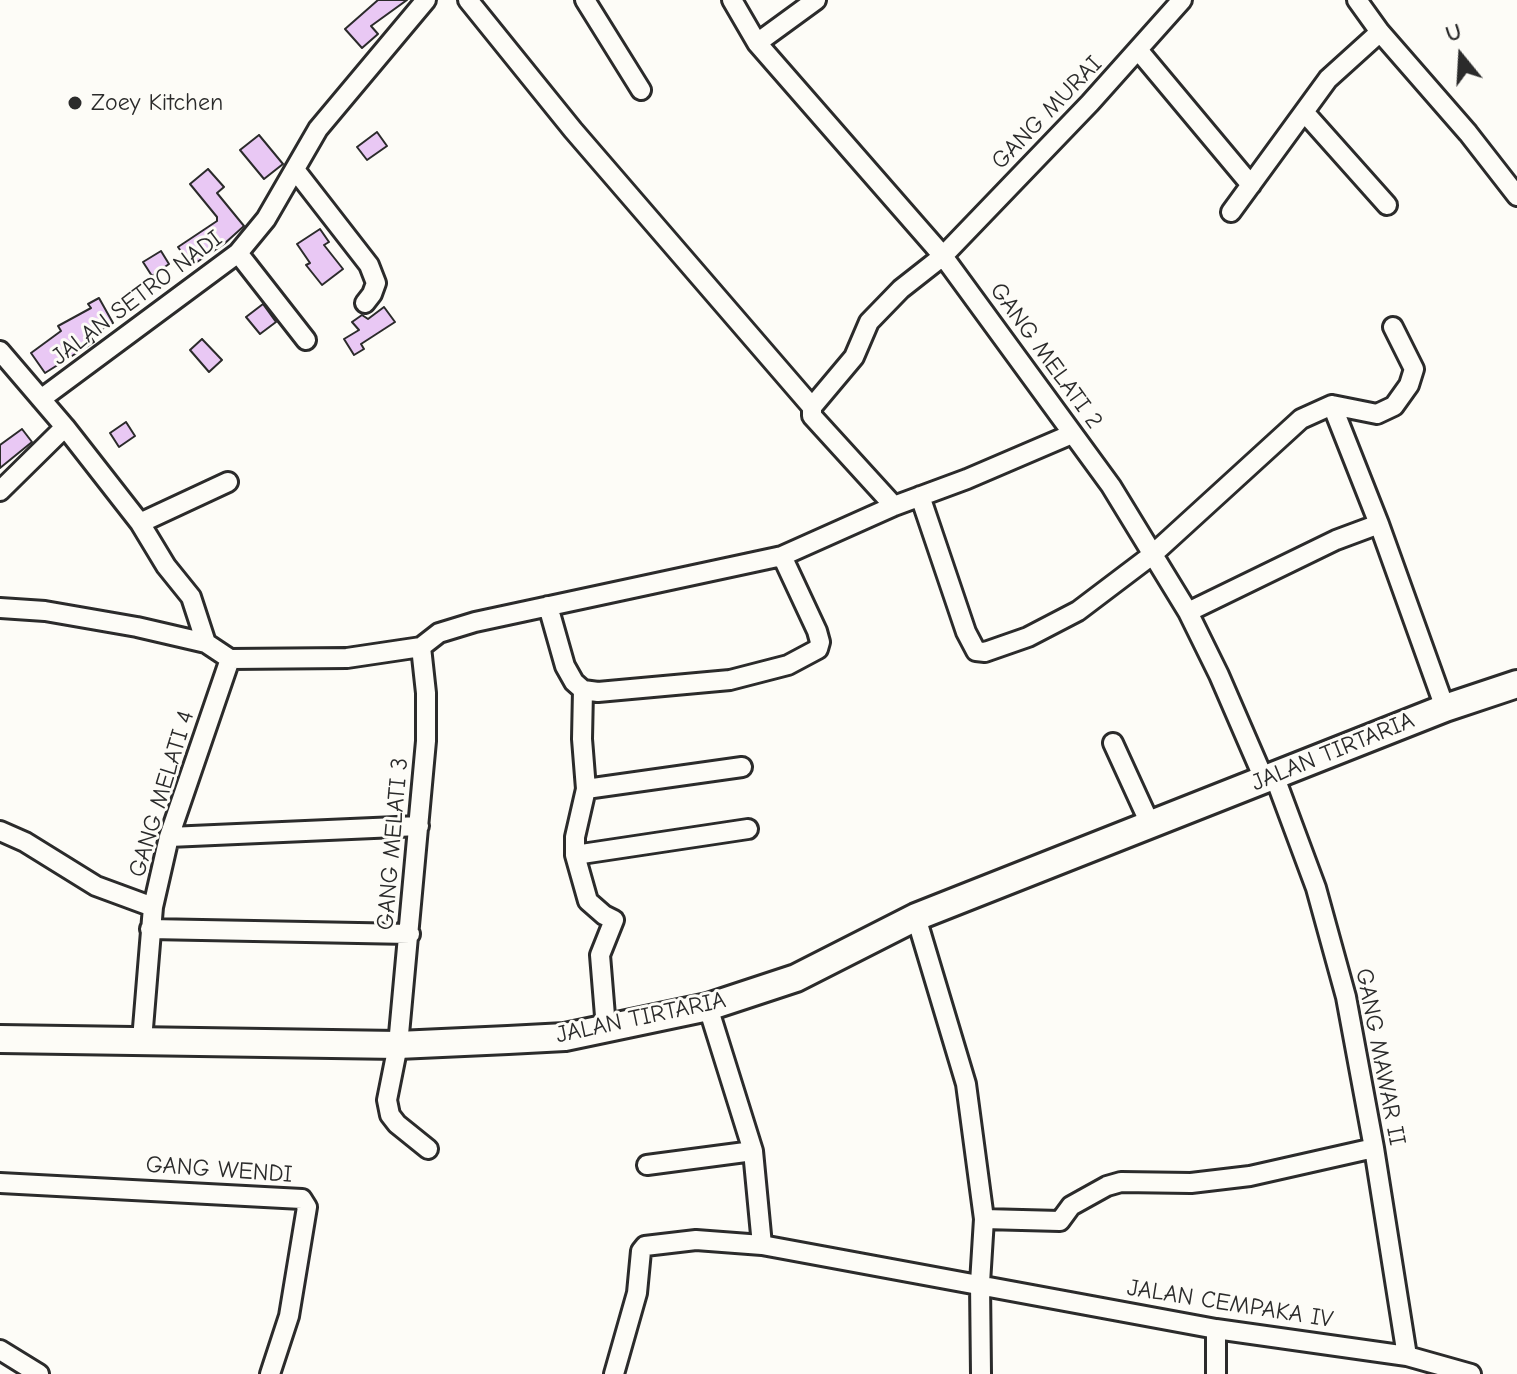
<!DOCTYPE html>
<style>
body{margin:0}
#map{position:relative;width:1517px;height:1374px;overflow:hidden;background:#fdfcf7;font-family:"Comic Neue",sans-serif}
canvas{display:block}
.north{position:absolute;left:1421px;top:16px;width:80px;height:80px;-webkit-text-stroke:6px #fdfcf7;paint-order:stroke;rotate:342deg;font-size:22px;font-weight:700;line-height:32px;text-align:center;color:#2b2b2b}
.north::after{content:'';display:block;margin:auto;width:28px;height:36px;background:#2b2b2b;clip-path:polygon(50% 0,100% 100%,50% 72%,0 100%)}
</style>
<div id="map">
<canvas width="1517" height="1374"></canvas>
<div class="north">U</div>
</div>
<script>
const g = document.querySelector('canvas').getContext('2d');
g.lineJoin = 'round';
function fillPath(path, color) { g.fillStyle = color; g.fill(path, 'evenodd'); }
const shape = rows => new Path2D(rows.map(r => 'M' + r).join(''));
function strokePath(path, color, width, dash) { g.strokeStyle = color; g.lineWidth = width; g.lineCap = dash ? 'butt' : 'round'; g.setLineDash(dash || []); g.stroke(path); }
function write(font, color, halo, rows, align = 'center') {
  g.font = font + ' "Comic Neue",sans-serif'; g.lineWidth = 6; g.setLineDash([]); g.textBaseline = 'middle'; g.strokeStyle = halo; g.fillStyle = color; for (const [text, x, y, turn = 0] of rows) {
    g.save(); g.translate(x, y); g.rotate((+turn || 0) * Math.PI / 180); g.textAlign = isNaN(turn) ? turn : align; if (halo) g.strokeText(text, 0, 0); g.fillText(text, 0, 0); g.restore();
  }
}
const building = shape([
 [378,0,407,0,371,26,378,34,362,48,345,29,378,0],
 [377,132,387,146,367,160,357,147,377,132],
 [259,135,283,164,264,179,240,150,259,135],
 [208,169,224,187,217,193,244,226,224,244,191,266,178,247,217,221,217,217,190,184,208,169],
 [320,229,329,242,324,245,343,269,322,285,306,265,310,263,297,244,320,229],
 [161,251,169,264,152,276,143,262,161,251],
 [99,298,113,323,90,336,94,342,45,373,31,353,61,331,58,326,91,308,88,304,99,298],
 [263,304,276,322,260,334,246,317,263,304],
 [384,307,395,322,361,344,364,349,354,355,344,339,359,330,352,322,362,315,368,319,384,307],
 [202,339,222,360,209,372,190,350,202,339],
 [126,422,135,436,119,447,110,433,126,422],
 [22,429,32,442,0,468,0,445,22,429]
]);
fillPath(building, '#e9c8f4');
strokePath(building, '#2b2b2b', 2);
const street = shape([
 [468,0,573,130,812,407,812,416,894,506],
 [585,0,641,90],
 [732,0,757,43,943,256,1111,486,1188,612,1219,675,1264,779],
 [1357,0,1380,32,1468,133,1517,196],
 [757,43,816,0],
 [1139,51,1251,185],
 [1305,113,1387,205],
 [296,171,369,265,376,283,372,294,365,303],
 [1231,212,1328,79,1380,32],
 [238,253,306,340],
 [0,351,65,427,140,523,166,566,191,597,206,643],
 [41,399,238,253,266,219,318,129,426,0],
 [1332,405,1379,524],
 [812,407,854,357,869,322,901,289,943,256,1090,103,1182,0],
 [0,491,65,427],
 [920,496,966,632,976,651,985,652,1028,637,1078,611,1152,555,1301,419,1332,405,1377,414,1394,406,1409,385,1414,369,1393,327],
 [140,523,228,482],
 [548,606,565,666,574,682,583,690,598,692,730,680,788,665,818,649,820,642,817,631,782,556],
 [0,608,45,611,137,627,206,643,230,659,347,658,421,647,439,633,475,622,782,556,894,506,967,479,1072,434],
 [1188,612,1336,540,1379,524,1445,708],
 [421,647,426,693,426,741,398,1045,387,1100,390,1115,397,1124,428,1149],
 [583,690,582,739,586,789,575,837,575,855,588,901,604,915,614,920,600,955,606,1028],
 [1113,743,1151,826],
 [1274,775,1316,888,1346,997,1374,1148,1407,1356],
 [586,789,742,767],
 [0,831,25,842,96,886,153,907],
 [169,837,419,826],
 [575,855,748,829],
 [916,917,966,1084,984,1219,980,1283,981,1374],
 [150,929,410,934],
 [708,1007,753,1151,762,1245],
 [142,1040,153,907,169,837,230,659],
 [647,1165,753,1151],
 [0,1183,302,1199,307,1207,289,1316,270,1374],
 [984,1219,1060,1221,1071,1206,1107,1186,1121,1182,1191,1183,1250,1176,1374,1148],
 [0,1350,39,1374],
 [614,1374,637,1293,641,1251,645,1246,696,1240,762,1245,1216,1329,1407,1356,1471,1374],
 [1216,1374,1216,1329]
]);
const secondary = shape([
 [0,1039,398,1045,508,1040,565,1037,708,1007,796,978,916,917,1445,708,1517,684]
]);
strokePath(street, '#2b2b2b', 24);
strokePath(secondary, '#2b2b2b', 32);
strokePath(street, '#fdfcf7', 18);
strokePath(secondary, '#fdfcf7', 26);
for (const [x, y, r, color] of [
 [75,103,8,"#2b2b2b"]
]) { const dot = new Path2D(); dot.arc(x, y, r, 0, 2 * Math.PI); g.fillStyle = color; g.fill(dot); strokePath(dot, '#fdfcf7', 3); }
write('24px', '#2b2b2b', '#fdfcf7', [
 ["Zoey Kitchen",91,103]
], 'left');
write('24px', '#2b2b2b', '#fdfcf7', [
 ["GANG MURAI",1047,113,-46],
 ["JALAN SETRO NADI",137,298,-37],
 ["GANG MELATI 2",1046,356,54],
 ["JALAN TIRTARIA",1333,752,-22],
 ["GANG MELATI 4",162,794,-73],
 ["GANG MELATI 3",393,844,-85],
 ["JALAN TIRTARIA",641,1018,-12],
 ["GANG MAWAR II",1380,1057,79],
 ["GANG WENDI",219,1170,4],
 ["JALAN CEMPAKA IV",1230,1304,9]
]);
</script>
